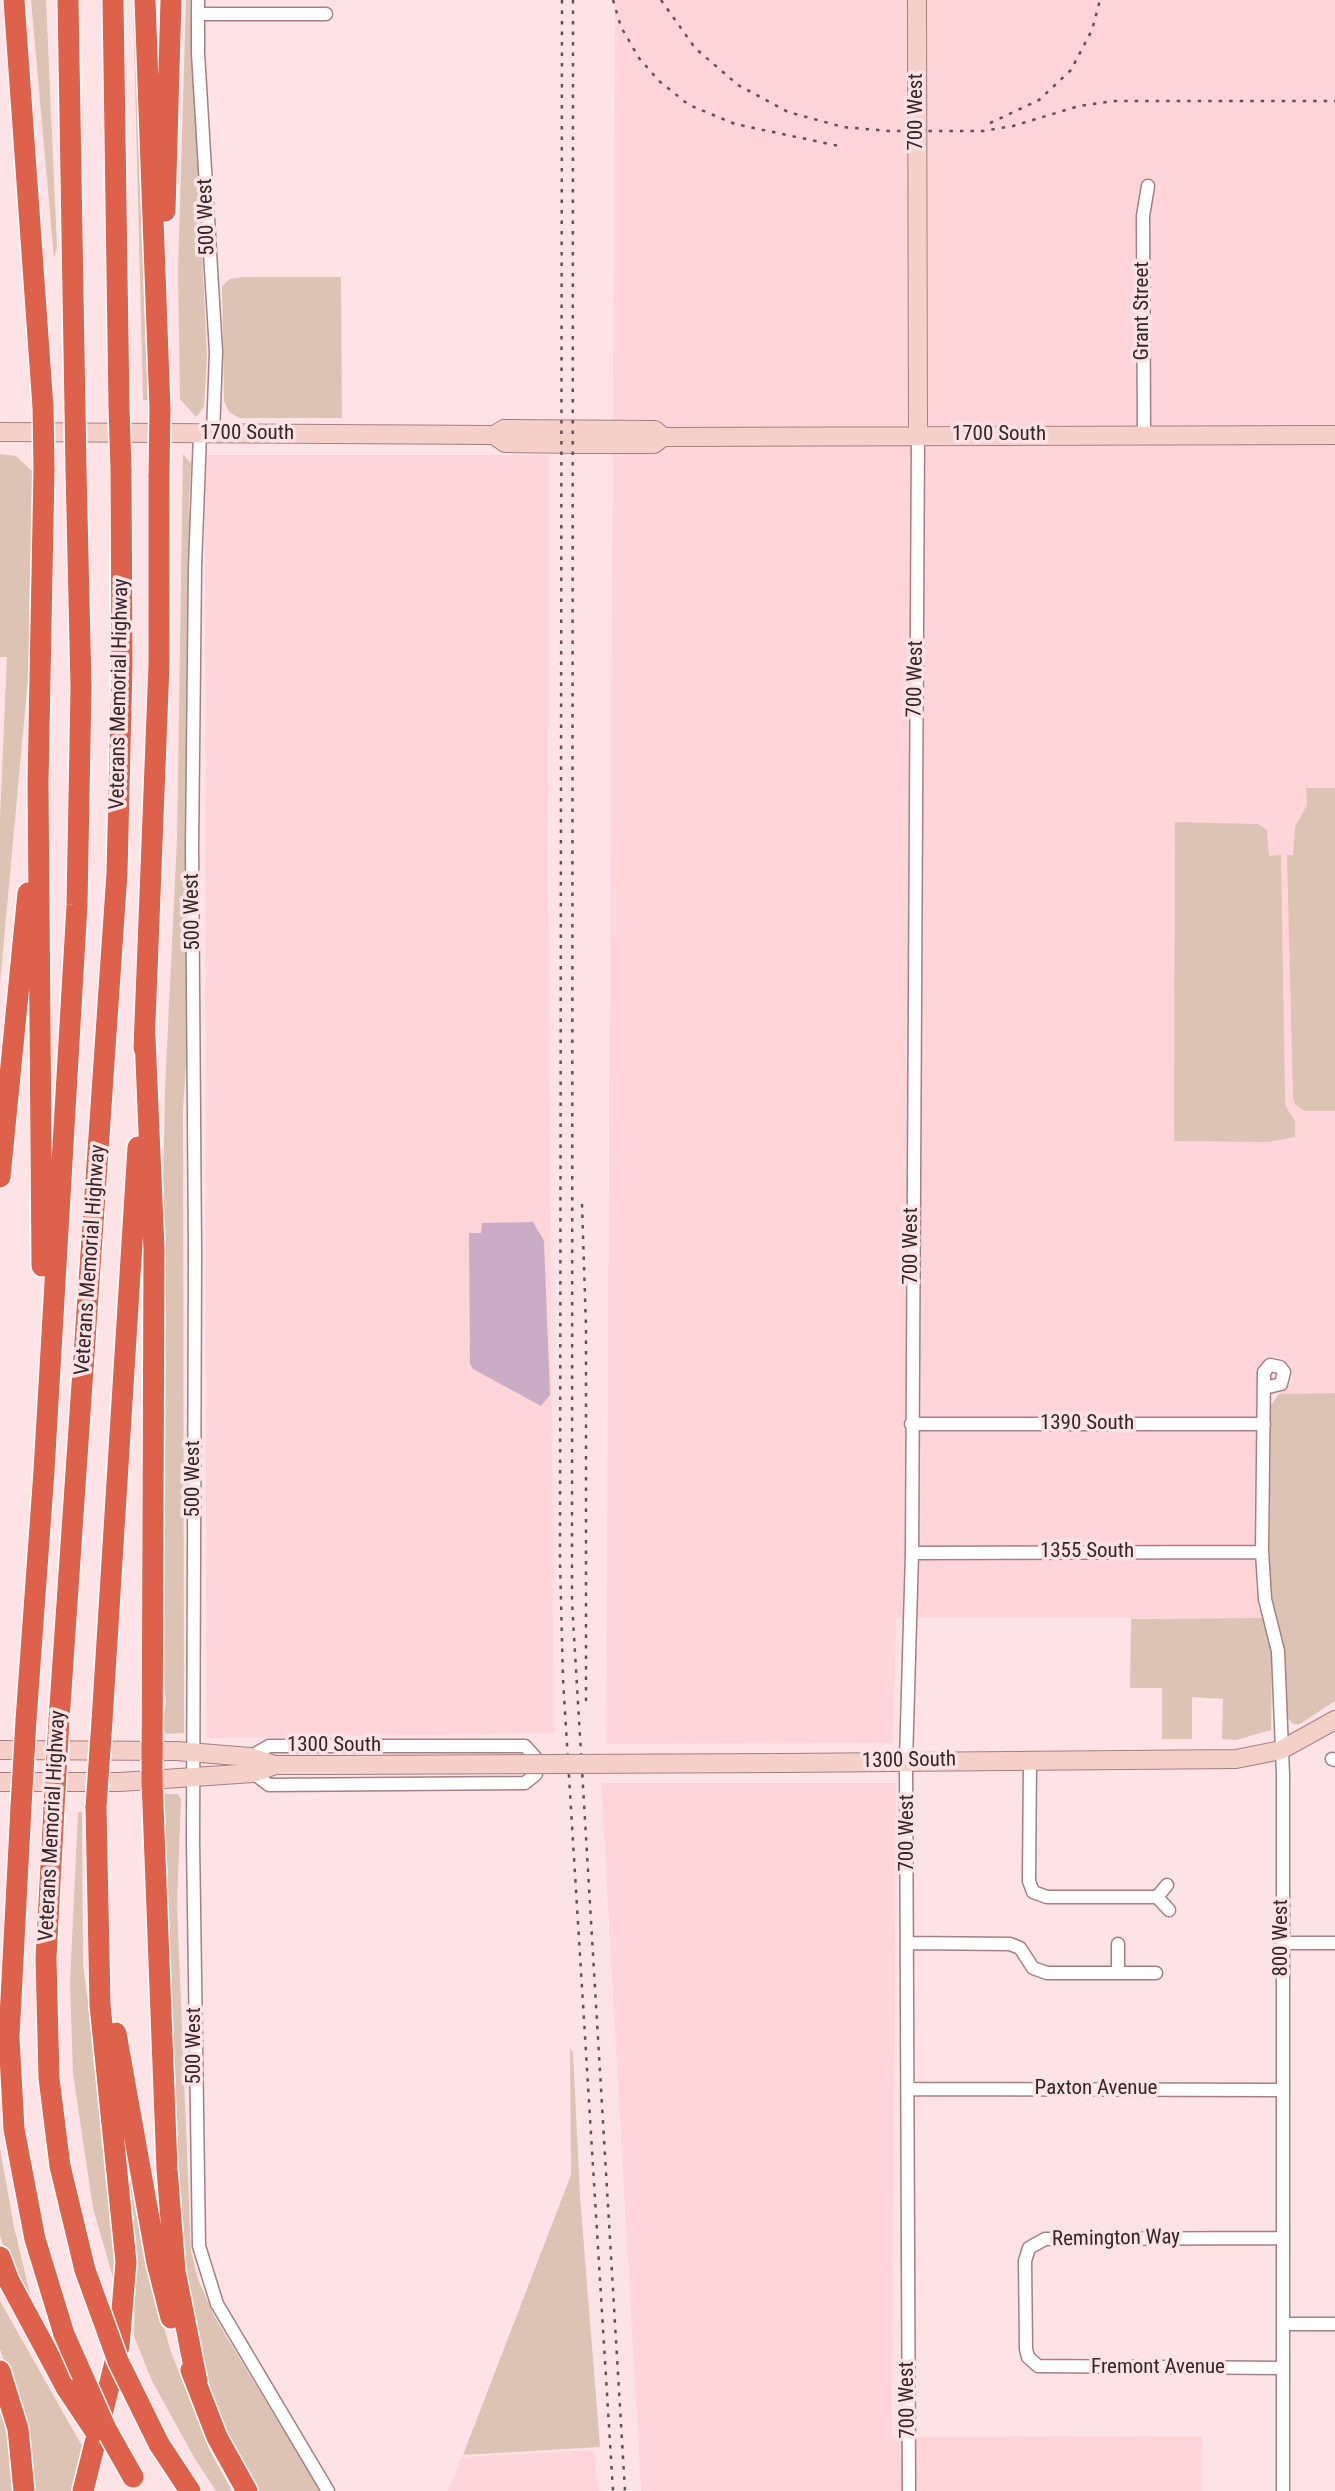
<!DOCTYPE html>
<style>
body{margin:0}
canvas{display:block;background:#fde3e5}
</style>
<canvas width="1335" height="2491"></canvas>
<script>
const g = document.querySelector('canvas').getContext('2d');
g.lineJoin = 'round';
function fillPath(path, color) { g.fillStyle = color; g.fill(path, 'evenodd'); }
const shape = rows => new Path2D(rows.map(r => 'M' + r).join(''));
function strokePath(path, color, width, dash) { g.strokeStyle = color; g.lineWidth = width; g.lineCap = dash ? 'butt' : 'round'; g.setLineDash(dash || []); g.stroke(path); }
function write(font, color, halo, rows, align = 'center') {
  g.font = font + ' "Roboto Condensed",sans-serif'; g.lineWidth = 7; g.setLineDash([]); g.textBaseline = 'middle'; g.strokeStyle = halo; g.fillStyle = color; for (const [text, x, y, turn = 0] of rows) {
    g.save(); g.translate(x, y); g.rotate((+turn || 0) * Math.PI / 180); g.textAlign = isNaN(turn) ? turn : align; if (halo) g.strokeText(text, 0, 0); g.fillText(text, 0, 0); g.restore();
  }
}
fillPath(shape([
 [615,0,1335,0,1335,1393,1279,1394,1292,1382,1290,1366,1283,1359,1274,1357,1260,1368,1256,1587,1264,1618,896,1618,893,1743,606,1744],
 [205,455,549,455,548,877,554,1733,206,1738],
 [601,1783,896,1783,892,2437,1202,2436,1202,2491,641,2491],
 [594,2450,599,2491,448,2491,461,2457]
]), '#ffd5d9');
fillPath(shape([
 [31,0,46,0,57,247,54,258],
 [133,0,141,0,149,400,143,400],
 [186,0,190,0,207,356,204,407,196,417,180,399,178,271],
 [243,277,341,277,342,418,239,418,229,412,224,401,222,286,230,279],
 [0,454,16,456,33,472,29,667,0,984,0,818,7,657,0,657],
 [183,454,191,464,189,501,191,576,189,1020,183,1110,184,1733,166,1734,162,1726,166,1703,163,1662,162,1249,165,1089,177,839],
 [1306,788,1335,788,1335,1111,1305,1111,1295,1104,1293,1097,1287,855,1293,855,1295,827,1307,805],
 [1175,822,1258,824,1267,830,1269,856,1281,855,1285,1098,1286,1107,1295,1121,1295,1137,1268,1142,1174,1141],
 [1335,1393,1335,1701,1300,1724,1293,1724,1285,1715,1284,1645,1269,1590,1271,1405,1279,1394],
 [1263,1618,1272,1649,1271,1730,1236,1740,1222,1739,1223,1699,1192,1697,1192,1739,1162,1739,1162,1688,1130,1688,1131,1619],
 [164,1794,178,1794,181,1799,177,1904,191,2251,198,2279,214,2316,320,2491,257,2491,235,2451,205,2373,185,2289,170,2018,162,1798],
 [78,1812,82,1812,83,1966,114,2185,118,2295,93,2208,73,2074,70,1983],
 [570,2048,573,2052,580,2196,600,2447,463,2455,571,2175],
 [0,2148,14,2227,36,2319,21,2298,0,2236],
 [135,2176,159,2310,171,2352,210,2451,232,2491,216,2491,195,2459,152,2381,134,2336,136,2245,128,2177],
 [0,2301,86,2453,77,2491,33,2491,31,2450,0,2349],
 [0,2406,9,2435,14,2491,0,2491]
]), '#ddc3b3');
fillPath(shape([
 [533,1222,544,1241,550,1395,541,1406,473,1369,470,1364,469,1233,481,1233,482,1223]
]), '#cbacc7');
const street = shape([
 [198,0,198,53,216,352,213,434],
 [198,14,326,14],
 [200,434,195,567,192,849,195,1253,193,1841,199,2246,217,2304,328,2491],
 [1144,435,1143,216,1148,186],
 [1264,1388,1281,1384,1284,1372,1280,1367,1270,1365,1264,1372,1262,1552,1265,1599,1278,1651,1283,1775,1283,2491],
 [911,1424,1264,1424],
 [912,1553,1262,1552],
 [250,1757,269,1746,525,1746,535,1757,536,1774,525,1783,269,1785,253,1773],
 [1332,1759,1335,1760],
 [1030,1760,1029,1881,1033,1892,1047,1897,1157,1897,1167,1885],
 [1157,1897,1169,1910],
 [908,1943,1010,1944,1020,1948,1033,1968,1047,1973,1156,1973],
 [1282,1943,1335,1943],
 [1118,1944,1118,1973],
 [909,2089,1282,2090],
 [1282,2238,1045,2239,1029,2248,1025,2261,1026,2349,1028,2357,1038,2366,1283,2368],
 [1283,2324,1335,2324],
 [909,2491,906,1761,912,1553,918,436]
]);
const secondary = shape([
 [917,0,918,436],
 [0,432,494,435,504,429,655,430,663,437],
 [494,435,505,443,580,444,654,444,663,437,1335,435],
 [0,1750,176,1751,250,1757,275,1765],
 [783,1763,1236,1759,1281,1750,1335,1720],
 [0,1782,120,1782,253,1773,275,1765,329,1765]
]);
const highway = shape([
 [14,0,43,407],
 [68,0,75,409],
 [113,0,119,407],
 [145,0,160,409],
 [165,211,171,0],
 [145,1037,154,1249,152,1780,167,2169,175,2271,197,2382],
 [144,1048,159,664,159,475],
 [0,1177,28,893],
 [42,1266,38,783,44,469],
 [26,1720,44,1471,77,905,81,687,76,470],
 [59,1720,117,873,122,665,121,470],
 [102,1721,138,1147],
 [21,1807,9,2037,14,2129,35,2239,64,2334],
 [54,1808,46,1958,49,2078,60,2166,85,2270],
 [116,2033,157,2263,171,2318],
 [0,2257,9,2281,67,2389],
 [191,2370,217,2437,247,2491],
 [0,2371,18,2429,24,2491],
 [159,2444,190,2491],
 [83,2491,119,2346,126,2262,100,2005,96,1807]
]);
strokePath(street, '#a57f83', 15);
strokePath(secondary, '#a57f83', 20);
strokePath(highway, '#fff', 24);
strokePath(street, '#fff', 12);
strokePath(secondary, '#f5d0c9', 18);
strokePath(highway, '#de614b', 21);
strokePath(shape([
 [562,0,560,1562,563,1679,613,2491],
 [573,0,572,1602,625,2491],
 [613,0,621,27,639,58,659,81,689,105,735,124,839,146],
 [661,0,695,48,738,85,788,112,843,127,889,131,983,131,1013,126,1079,106,1113,101,1335,101],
 [990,123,1039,100,1071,70,1092,30,1100,0],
 [582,1204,586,1327,586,1708]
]), '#625052', 2.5, [3.5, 7]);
const secondaryBridge = shape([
 [329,1765,783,1763]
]);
const highwayBridge = shape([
 [43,407,44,469],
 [119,407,121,470],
 [75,409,76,470],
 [159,475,160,409],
 [21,1807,26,1720],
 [96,1807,102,1721],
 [54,1808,59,1720],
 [85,2270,118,2361,159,2444],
 [64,2334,106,2429,133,2477],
 [67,2389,95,2431]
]);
strokePath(secondaryBridge, '#a57f83', 20, []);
strokePath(highwayBridge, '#fff', 24, []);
strokePath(secondaryBridge, '#f5d0c9', 18);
strokePath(highwayBridge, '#de614b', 21);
write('21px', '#362628', '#fde3e5', [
 ["700 West",917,112,-90],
 ["500 West",207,217,-92],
 ["Grant Street",1143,311,-90],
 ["1700 South",247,434],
 ["1700 South",999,435],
 ["700 West",916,679,-89],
 ["Veterans Memorial Highway",120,694,-89],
 ["500 West",193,912,-91],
 ["700 West",912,1246,-90],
 ["Veterans Memorial Highway",91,1260,-86],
 ["1390 South",1087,1424],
 ["500 West",194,1479,-90],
 ["1355 South",1087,1552],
 ["1300 South",334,1746],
 ["1300 South",909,1761,-1],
 ["Veterans Memorial Highway",53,1826,-87],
 ["700 West",908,1833,-90],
 ["800 West",1282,1938,-90],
 ["500 West",195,2046,-90],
 ["Paxton Avenue",1096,2089],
 ["Remington Way",1116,2239,-1],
 ["Fremont Avenue",1158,2368],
 ["700 West",908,2400,-91]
]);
</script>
